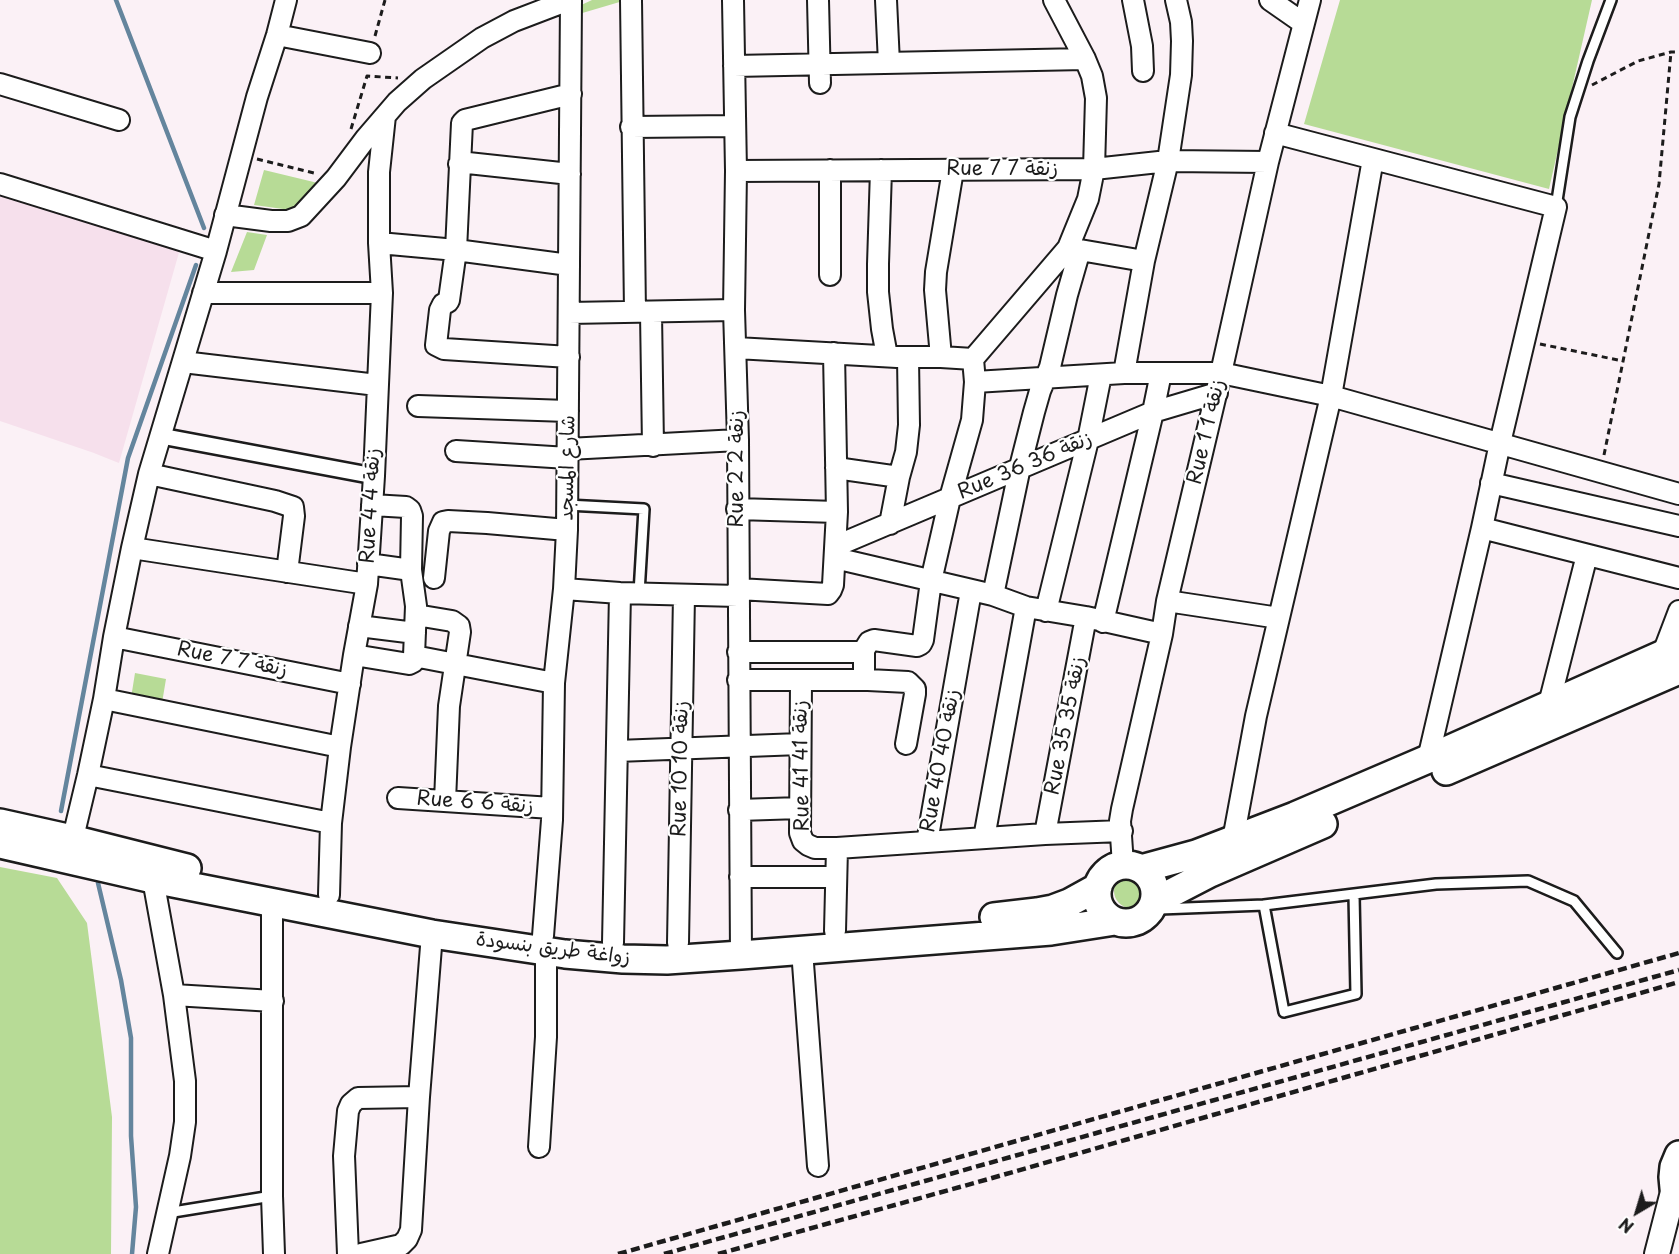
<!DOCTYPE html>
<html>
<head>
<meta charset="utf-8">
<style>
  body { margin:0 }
  #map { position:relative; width:1679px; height:1254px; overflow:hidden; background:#fbf1f6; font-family:"Playpen Sans",sans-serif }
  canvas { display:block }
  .north { position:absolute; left:1607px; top:1182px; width:60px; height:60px; -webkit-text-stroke:4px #fff; paint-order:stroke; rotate:218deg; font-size:16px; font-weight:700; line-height:24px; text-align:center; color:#1c1c1c }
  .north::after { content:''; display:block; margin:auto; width:21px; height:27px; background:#1c1c1c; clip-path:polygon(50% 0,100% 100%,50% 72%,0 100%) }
</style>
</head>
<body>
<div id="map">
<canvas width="1679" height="1254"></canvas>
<div class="north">N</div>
</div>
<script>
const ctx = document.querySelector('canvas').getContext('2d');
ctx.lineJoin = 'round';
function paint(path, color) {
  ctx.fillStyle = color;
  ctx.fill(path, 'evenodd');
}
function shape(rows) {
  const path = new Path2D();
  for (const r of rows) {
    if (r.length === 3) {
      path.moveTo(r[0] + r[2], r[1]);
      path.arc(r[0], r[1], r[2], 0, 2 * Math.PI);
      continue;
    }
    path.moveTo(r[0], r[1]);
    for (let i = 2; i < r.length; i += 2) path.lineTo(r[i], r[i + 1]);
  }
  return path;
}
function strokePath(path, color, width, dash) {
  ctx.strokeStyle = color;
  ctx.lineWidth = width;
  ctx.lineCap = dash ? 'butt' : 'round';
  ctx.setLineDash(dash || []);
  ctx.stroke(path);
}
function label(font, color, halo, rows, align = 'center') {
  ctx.font = font + ' "Playpen Sans","Playpen Sans Arabic",sans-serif';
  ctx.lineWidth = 4.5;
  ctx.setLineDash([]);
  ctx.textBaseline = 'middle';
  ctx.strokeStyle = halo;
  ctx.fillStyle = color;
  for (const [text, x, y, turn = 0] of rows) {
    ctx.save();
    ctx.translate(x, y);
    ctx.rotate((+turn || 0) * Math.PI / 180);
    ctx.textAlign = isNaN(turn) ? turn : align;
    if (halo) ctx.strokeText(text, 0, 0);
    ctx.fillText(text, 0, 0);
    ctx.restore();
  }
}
paint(shape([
  [0,192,180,249,119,463,94,453,0,421]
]), '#f6e0ec');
paint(shape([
  [592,0,624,0,623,1,579,14,577,7],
  [1340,0,1592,0,1549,189,1304,124],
  [264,170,322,184,298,211,254,205],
  [247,232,267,235,254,270,231,272],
  [135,673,166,679,162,703,131,698],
  [0,867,57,878,87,923,112,1117,111,1254,0,1254],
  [1131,891,17]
]), '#b7db96');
strokePath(shape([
  [116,0,204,228],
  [61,811,128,458,196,265],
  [98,883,121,980,131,1038,131,1136,136,1207,132,1254]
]), '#64859d', 4.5);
const service = shape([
  [1556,207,1570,117,1588,61,1611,0],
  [567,505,644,509,639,593],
  [1264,905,1284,1012,1356,994,1354,895],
  [1160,909,1264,905,1436,884,1528,881,1574,901,1617,953],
  [167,1213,272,1196]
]);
const pedestrian = shape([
  [161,436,374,476]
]);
const minor = shape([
  [631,0,635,312],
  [733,0,736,171,734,310,738,440,741,955],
  [818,0,820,83],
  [886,0,889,63],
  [1133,0,1142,46,1143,71],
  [1270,0,1303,23],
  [277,35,370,53],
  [734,66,1085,59],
  [0,84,119,120],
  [631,127,734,126],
  [1275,133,1556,207,1500,443,1482,528,1428,759],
  [459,164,468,163,570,174],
  [881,170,878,264,878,292,882,329,887,356],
  [736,171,1094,169,1168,161,1268,162],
  [0,184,216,251],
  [225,215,271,221,288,221,301,216,336,178,366,138,397,102,423,79,482,38,514,21,569,0],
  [379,243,456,250,569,265],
  [1080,250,1144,261],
  [830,275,830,170],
  [203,293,382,293],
  [569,313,734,310],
  [651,313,653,446],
  [736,348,897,357,941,357,973,359],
  [834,353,837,512],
  [569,357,444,349,436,345,440,310,443,304,448,302,449,300,456,250,462,123,465,120,571,94],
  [941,357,935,290,936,272,953,170],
  [183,362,377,385],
  [1124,373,1144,261,1168,161,1181,75,1182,41,1181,22,1176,0],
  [975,382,1124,373,1221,373,1331,396,1679,494],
  [418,406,568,411],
  [568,449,738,440],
  [456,451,568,458],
  [836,468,899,477],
  [149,474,275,501,293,507,294,516,287,572],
  [1491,483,1679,526],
  [372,505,406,507,410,510,412,516,411,570,416,606,414,656],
  [737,509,837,512,833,585,831,590,828,594,738,589],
  [890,524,899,477,906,452,909,425,908,358],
  [1482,528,1679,578],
  [836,546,1153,412,1217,393],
  [132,548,367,584],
  [835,558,993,595,1026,607,1086,617,1162,634],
  [368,564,411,570],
  [434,578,439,531,443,522,448,521,487,523,567,530],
  [564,589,620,593,738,596],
  [993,595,1020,467,1034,412,1040,391,1050,367,1067,295,1080,250,1068,248,1088,199,1094,169,1096,98,1092,76,1085,59,1054,0],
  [1167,601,1279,618],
  [1046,611,1088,440,1101,375],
  [416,615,452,621,459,626,460,632,449,706,445,801],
  [1103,622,1153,412,1161,373],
  [359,626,415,633],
  [114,637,350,684],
  [738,652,864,652],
  [1663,653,1679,611],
  [354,655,409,664,413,662,414,656,554,683],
  [738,680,868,680,908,682,915,689,915,694,906,744],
  [864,680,864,650,869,642,874,640,917,646,921,644,923,640,931,581,950,498,972,420,975,382,973,359,1068,248],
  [801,681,800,833,803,841,808,845,815,848,837,848,1045,834,1122,831],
  [104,699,340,747],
  [1549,704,1587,555],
  [617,751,800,744],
  [88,775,331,823],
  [398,798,552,808],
  [739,810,800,808],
  [1045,834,1086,617],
  [984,838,1026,607],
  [1233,840,1256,716,1331,396,1373,159],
  [927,842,971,591],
  [70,850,88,775,104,699,114,637,132,548,149,474,216,251,257,97,277,35,286,0],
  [1123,865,1120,821,1122,809,1162,634,1167,601,1221,373,1268,162,1310,0],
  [740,877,836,877],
  [153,879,174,995,185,1081,185,1122,180,1156,158,1254],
  [329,895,331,823,340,747,354,655,367,584,374,476,382,293,379,243,379,172,385,116],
  [272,903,272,1196,274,1254],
  [835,931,837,848],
  [543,936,552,820,554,683,564,589,567,530,571,0],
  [613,943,620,593],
  [678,943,684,595],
  [802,950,818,1166],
  [174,995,273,1001],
  [539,1147,546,1037,546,951],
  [348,1254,344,1156,348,1111,351,1104,358,1098,419,1097],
  [361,1254,401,1245,407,1239,411,1230,419,1097,432,934]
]);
const tertiary = shape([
  [1657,1254,1674,1188]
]);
const secondary = shape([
  [1446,771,1679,670],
  [0,823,72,839,187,868],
  [0,844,153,879,432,934,565,954,623,959,667,960,741,955,1051,931,1115,921],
  [1126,894,29],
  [1141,869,1196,854,1295,816,1428,759,1679,647],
  [1154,902,1210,873,1323,824],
  [994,917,1037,912,1053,909,1069,903,1098,887],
  [1679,1155,1674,1167,1673,1177,1674,1188,1679,1202]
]);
strokePath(service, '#1c1c1c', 14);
strokePath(pedestrian, '#1c1c1c', 20);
strokePath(minor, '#1c1c1c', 24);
strokePath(tertiary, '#1c1c1c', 28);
strokePath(secondary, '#1c1c1c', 32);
strokePath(shape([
  [375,36,385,0],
  [1592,85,1638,61,1671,52,1679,52],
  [351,129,367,76,398,78],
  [257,159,318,174],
  [1540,344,1623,361],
  [1604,455,1659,184,1671,52]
]), '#1c1c1c', 3, [6, 4.5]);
strokePath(service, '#fff', 9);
strokePath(pedestrian, '#fff', 15);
strokePath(minor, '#fff', 20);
strokePath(tertiary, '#fff', 24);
strokePath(secondary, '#fff', 27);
strokePath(shape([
  [618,1254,1679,953],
  [664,1254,1679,970],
  [718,1254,978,1182,1679,982]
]), '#1c1c1c', 4.5, [9, 4.5]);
label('20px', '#1c1c1c', '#fff', [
  ["Rue 7 زنقة 7",1002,169],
  ["Rue 1 زنقة 1",1207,432,-77],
  ["Rue 36 زنقة 36",1025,466,-23],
  ["شارع المسجد",568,468,-89],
  ["Rue 2 زنقة 2",737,469,-90],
  ["Rue 4 زنقة 4",371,506,-87],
  ["Rue 7 زنقة 7",232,660,11],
  ["Rue 35 زنقة 35",1066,726,-79],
  ["Rue 40 زنقة 40",941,761,-80],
  ["Rue 41 زنقة 41",802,766,-91],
  ["Rue 10 زنقة 10",681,769,-89],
  ["Rue 6 زنقة 6",475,803,4],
  ["زواغة طريق بنسودة",553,949,7]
]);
</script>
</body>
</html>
